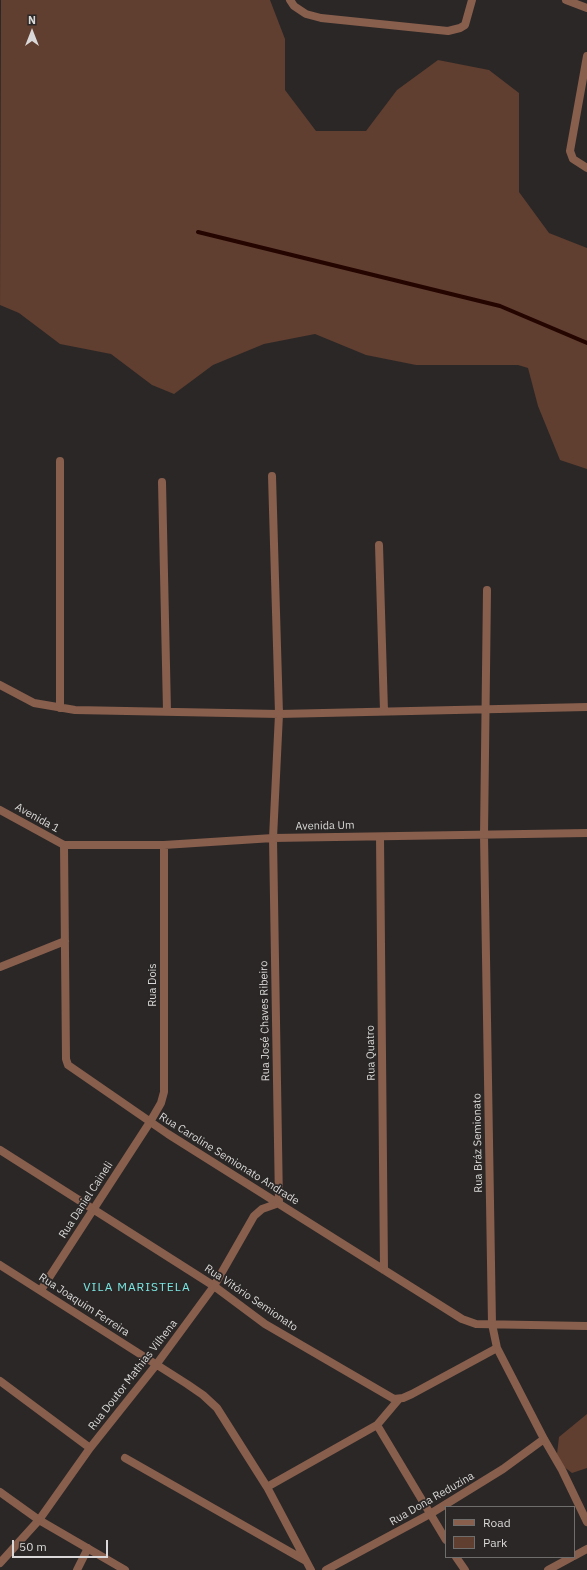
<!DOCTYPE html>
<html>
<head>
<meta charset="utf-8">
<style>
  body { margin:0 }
  #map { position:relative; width:587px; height:1570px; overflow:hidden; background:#2a2726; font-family:"IBM Plex Sans",sans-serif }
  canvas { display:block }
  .legend { position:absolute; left:445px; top:1506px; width:130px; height:52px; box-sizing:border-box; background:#2a2726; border:1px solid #706e6d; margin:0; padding:5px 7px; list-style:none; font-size:12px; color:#dad8d8 }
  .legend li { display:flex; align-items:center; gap:8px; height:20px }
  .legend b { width:20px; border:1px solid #706e6d }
  .north { position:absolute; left:12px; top:12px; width:40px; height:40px; -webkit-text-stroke:3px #2a2726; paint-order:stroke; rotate:0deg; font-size:11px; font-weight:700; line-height:16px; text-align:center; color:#dad8d8 }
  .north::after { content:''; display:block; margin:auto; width:14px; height:18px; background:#dad8d8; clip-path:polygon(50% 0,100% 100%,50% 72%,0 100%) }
  .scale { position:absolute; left:12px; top:1540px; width:96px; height:18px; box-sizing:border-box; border:2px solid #dad8d8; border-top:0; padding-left:5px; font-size:12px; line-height:14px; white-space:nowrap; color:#dad8d8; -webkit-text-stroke:3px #2a2726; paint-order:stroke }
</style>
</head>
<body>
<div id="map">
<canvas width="587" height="1570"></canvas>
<ul class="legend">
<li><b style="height:5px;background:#885e4d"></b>Road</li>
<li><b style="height:11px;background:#603e30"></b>Park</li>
</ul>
<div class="north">N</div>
<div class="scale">50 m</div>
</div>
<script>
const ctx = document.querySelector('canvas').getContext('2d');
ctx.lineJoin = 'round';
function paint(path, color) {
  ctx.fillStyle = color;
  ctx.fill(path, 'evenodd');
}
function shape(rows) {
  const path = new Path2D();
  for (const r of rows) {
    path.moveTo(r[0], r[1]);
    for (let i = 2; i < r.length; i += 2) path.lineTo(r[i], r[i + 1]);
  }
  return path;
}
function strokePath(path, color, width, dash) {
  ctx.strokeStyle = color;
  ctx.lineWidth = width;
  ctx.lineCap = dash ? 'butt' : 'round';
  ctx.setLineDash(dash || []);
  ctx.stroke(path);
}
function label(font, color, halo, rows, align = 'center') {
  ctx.font = font + ' "IBM Plex Sans",sans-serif';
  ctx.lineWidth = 3.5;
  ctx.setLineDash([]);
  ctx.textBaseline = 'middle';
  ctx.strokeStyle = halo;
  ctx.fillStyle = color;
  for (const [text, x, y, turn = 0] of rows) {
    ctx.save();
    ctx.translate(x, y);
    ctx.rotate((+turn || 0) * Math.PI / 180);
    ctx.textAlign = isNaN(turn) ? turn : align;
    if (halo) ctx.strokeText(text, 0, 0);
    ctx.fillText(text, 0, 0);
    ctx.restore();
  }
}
paint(shape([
  [1,0,270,0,285,39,285,90,316,131,366,131,397,90,438,60,489,70,519,93,519,192,549,233,587,248,587,469,560,460,538,406,528,368,518,365,416,365,366,355,315,334,264,344,213,365,174,394,152,385,111,354,60,344,19,313,0,305],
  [587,1414,587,1468,572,1473,563,1466,557,1454,559,1437]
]), '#603e30');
strokePath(shape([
  [198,232,500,306,587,343]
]), '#250500', 4);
strokePath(shape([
  [290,0,294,6,306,14,321,18,448,31,460,28,465,25,472,0],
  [566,0,587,8],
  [587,56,570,151,573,159,587,168],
  [162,482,167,711],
  [379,545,384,711],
  [487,590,484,835,492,1324,497,1348,544,1439,562,1470,587,1522],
  [0,685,34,703,75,710,279,714,587,707],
  [60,708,60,461],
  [0,810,64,845,164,845,273,838,587,833],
  [380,837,384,1270],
  [64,845,66,1059,68,1065,168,1134,462,1319,476,1324,587,1326],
  [0,967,65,941],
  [0,1150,214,1286,265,1324,394,1399,403,1398,412,1394,497,1348],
  [0,1265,187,1384,203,1395,217,1408,267,1487,311,1570],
  [41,1290,150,1122,161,1103,164,1092,164,845],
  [0,1381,90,1448],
  [377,1425,446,1540],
  [125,1458,306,1561],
  [267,1487,377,1425,399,1399],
  [0,1492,39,1520,125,1570],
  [574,1556,587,1549],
  [456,1557,465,1570],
  [0,1563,39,1520,90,1448,156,1365,214,1286,254,1216,262,1209,279,1203,273,838,279,714,272,476],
  [77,1570,88,1548],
  [326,1570,430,1514,503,1469,544,1439],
  [548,1570,572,1557]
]), '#885e4d', 8);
label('11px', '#dad8d8', '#2a2726', [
  ["Avenida 1",37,818,29],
  ["Avenida Um",325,826,-1],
  ["Rua Dois",153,985,-90],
  ["Rua José Chaves Ribeiro",265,1021,-91],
  ["Rua Quatro",371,1053,-91],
  ["Rua Bráz Semionato",478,1143,-91],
  ["Rua Caroline Semionato Andrade",229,1159,32],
  ["Rua Daniel Caineli",86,1200,-57],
  ["Rua Vitório Semionato",251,1298,34],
  ["Rua Joaquim Ferreira",84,1305,33],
  ["Rua Doutor Mathias Vilhena",133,1375,-52],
  ["Rua Dona Reduzina",432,1499,-30]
]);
ctx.letterSpacing = '1px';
label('12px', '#7ae6e2', '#2a2726', [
  ["VILA MARISTELA",137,1288]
]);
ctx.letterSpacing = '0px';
</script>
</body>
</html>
